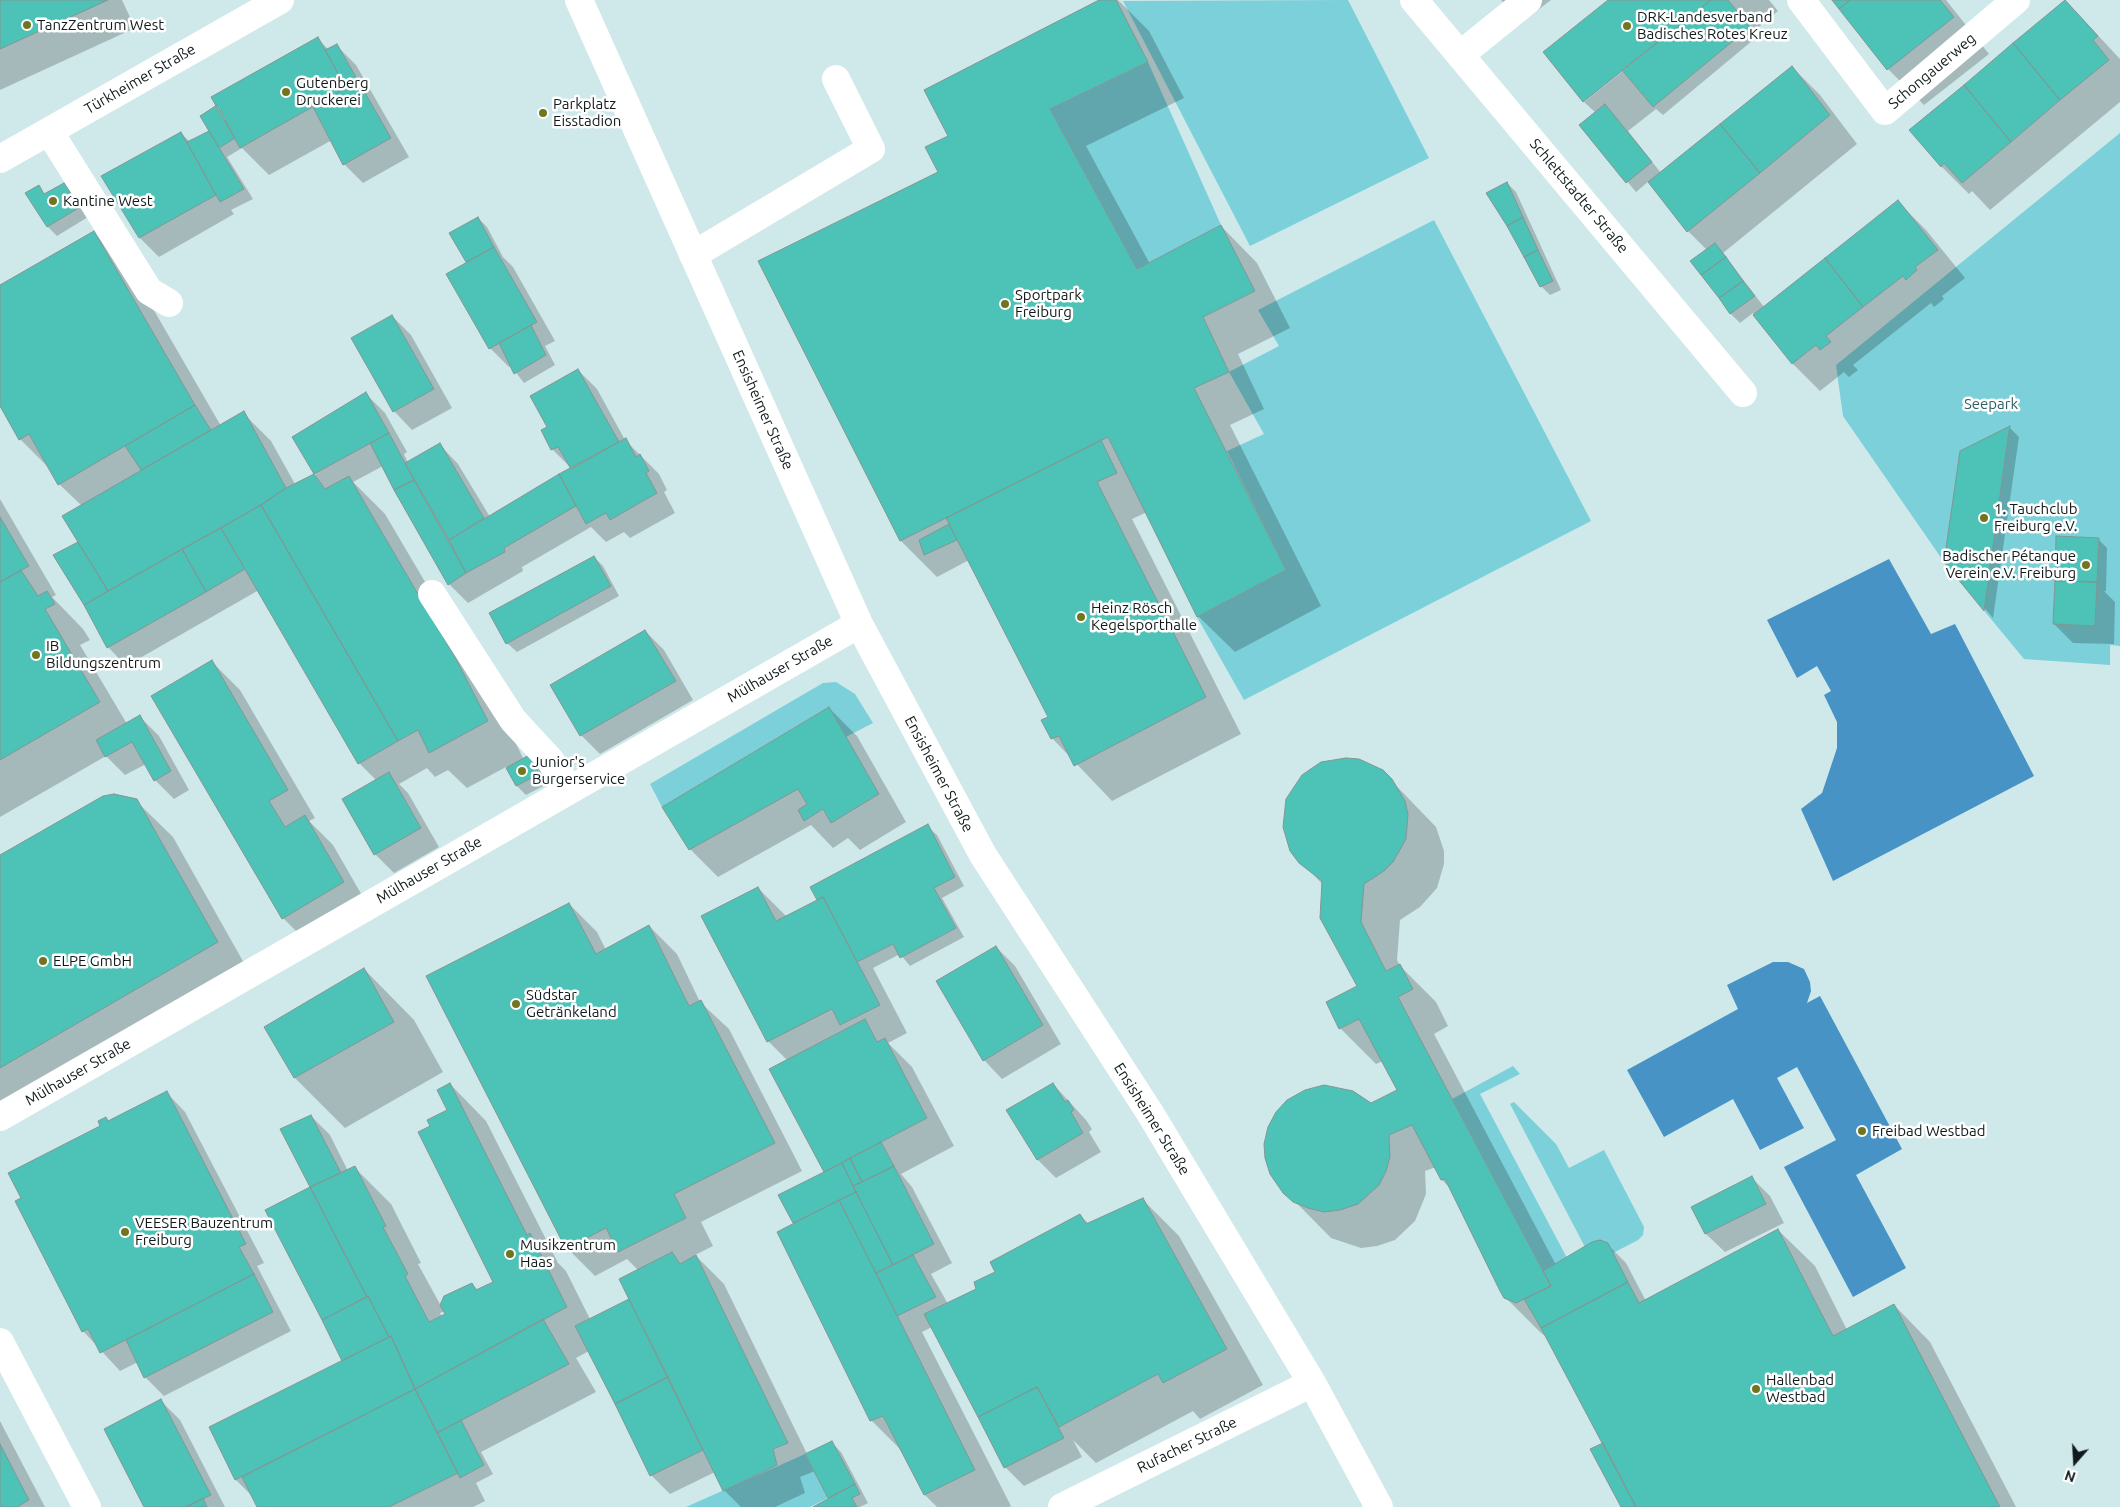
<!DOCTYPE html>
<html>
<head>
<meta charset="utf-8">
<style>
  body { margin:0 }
  #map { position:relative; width:2120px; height:1507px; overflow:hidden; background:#cfe8ea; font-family:Ubuntu,sans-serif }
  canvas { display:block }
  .north { position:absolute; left:2050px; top:1437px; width:50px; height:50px; -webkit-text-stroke:4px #fff; paint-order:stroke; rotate:199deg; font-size:14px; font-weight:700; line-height:20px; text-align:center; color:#121b1c }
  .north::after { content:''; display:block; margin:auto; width:18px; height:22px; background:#121b1c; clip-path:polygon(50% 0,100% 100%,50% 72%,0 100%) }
</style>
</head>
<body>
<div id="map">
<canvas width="2120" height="1507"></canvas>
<div class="north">N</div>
</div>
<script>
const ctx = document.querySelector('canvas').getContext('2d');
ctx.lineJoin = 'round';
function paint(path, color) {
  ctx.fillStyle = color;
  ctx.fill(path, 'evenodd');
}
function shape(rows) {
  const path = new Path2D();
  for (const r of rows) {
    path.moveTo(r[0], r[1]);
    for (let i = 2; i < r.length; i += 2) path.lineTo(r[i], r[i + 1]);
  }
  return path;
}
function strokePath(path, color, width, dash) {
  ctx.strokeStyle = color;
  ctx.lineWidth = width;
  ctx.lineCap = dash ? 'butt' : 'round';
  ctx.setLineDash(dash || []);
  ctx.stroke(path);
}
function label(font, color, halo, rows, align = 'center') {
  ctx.font = font + ' Ubuntu,sans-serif';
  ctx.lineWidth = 5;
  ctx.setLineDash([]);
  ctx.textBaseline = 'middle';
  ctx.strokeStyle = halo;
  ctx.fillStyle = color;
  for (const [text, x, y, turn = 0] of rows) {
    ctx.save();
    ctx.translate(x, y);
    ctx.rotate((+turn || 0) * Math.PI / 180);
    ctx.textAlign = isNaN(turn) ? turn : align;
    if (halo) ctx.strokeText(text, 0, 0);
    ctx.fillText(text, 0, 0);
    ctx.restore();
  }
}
paint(shape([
  [1348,0,1429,158,1250,246,1123,1],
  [1148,62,1221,225,1137,269,1050,109],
  [2120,133,2120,646,2110,645,2110,665,2024,659,1944,562,1843,416,1836,365],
  [1434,220,1591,521,1244,700,1197,617,1286,570,1227,451,1264,434,1229,372,1279,346,1258,310],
  [836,682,855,694,873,723,846,737,829,707,662,807,650,784,823,683],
  [1513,1066,1520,1074,1480,1094,1567,1258,1543,1271,1452,1099],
  [1514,1102,1556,1144,1569,1168,1604,1150,1644,1227,1643,1235,1638,1240,1613,1253,1585,1247,1510,1104],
  [805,1454,828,1498,810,1507,686,1507]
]), '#7bd0d9');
paint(shape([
  [1889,559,1931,634,1955,624,2034,776,1833,881,1801,809,1822,793,1837,748,1837,722,1824,695,1831,691,1817,666,1797,678,1767,620],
  [1773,962,1788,962,1804,969,1810,982,1811,991,1807,1003,1820,996,1902,1149,1856,1175,1906,1268,1853,1297,1784,1167,1836,1140,1797,1067,1777,1078,1804,1128,1760,1150,1733,1099,1664,1137,1627,1070,1738,1009,1727,985]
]), '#4893c5');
paint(shape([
  [0,0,122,0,135,28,0,90],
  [1102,0,1118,0,1149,31,1184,98,1086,146,1150,264,1221,226,1257,263,1290,328,1238,354,1264,409,1230,425,1321,606,1235,652,1198,616,1147,512,1132,519,1241,734,1112,801,1052,738,1050,717,969,560,937,577,901,541,939,172,950,136],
  [1501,0,1551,0,1522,22],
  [1610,0,1769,0,1778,11,1754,31,1758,36,1663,115,1656,109,1628,131,1661,173,1792,67,1820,95,1857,144,1723,253,1764,307,1898,202,1926,230,1965,278,1942,296,1944,299,1934,307,1931,303,1853,365,1858,370,1849,377,1844,372,1820,391,1792,363,1753,313,1740,323,1731,314,1692,261,1707,250,1688,231,1649,181,1636,192,1580,125,1596,113,1584,102,1651,49],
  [1833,0,1946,0,1989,54,1924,105,1888,69],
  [2066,1,2120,59,2120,102,1990,210,1972,191,1969,194,1942,167,1911,130],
  [317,38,329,50,337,46,356,65,409,157,363,183,344,164,332,140,269,175,242,148,227,157,253,199,231,210,234,214,159,257,140,238,103,176,181,133,190,142,211,132],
  [1507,183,1516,192,1561,290,1550,295,1541,286,1488,193],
  [64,184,73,193,88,217,57,236,48,227,38,187,46,195],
  [478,218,487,227,503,257,513,267,555,341,545,346,555,365,524,383,511,366,509,367,490,348,468,263,451,234],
  [93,232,130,269,221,426,243,413,271,441,295,484,316,475,294,437,366,394,385,413,407,452,404,454,408,463,440,445,458,464,490,517,572,469,552,449,542,431,549,428,578,370,597,389,625,440,659,474,667,490,664,492,675,513,630,538,624,532,606,542,591,527,522,567,523,571,468,603,449,584,383,466,353,482,385,514,493,697,524,760,529,757,538,766,547,784,526,795,517,786,506,767,467,788,448,770,435,777,427,768,399,784,408,793,439,847,394,873,375,854,377,781,359,763,259,590,126,666,108,647,85,604,82,506,59,484,51,470,20,439,0,404,0,286],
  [392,316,411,335,452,408,412,430,394,411],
  [2010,428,2019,437,1993,618,1945,561,1961,451],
  [0,499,56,595,52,597,83,629,90,640,80,645,127,724,140,717,159,736,189,790,174,799,155,780,146,764,125,775,106,756,0,817],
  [2098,539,2107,548,2106,591,2104,591,2115,602,2114,644,2073,643,2054,624],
  [594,557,603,566,619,596,517,652,507,643],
  [645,631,664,650,693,700,600,754,581,735,552,685],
  [212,662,240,690,315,818,309,821,333,845,371,911,311,946,283,918],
  [829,708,857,736,906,822,860,850,848,838,833,848,811,825,718,877,690,849,664,807],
  [1312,769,1382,771,1436,827,1444,851,1444,864,1437,888,1420,907,1400,920,1397,960,1400,966,1436,1002,1448,1026,1434,1034,1556,1265,1607,1244,1626,1263,1646,1301,1778,1230,1815,1266,1847,1330,1894,1305,1930,1342,2016,1507,1623,1507,1603,1444,1546,1336,1542,1334,1505,1297,1450,1188,1442,1180,1436,1167,1425,1171,1426,1194,1415,1221,1395,1240,1377,1246,1361,1248,1331,1238,1274,1180,1266,1158,1398,1091,1383,1061,1376,1064,1340,1028,1359,987,1323,885,1291,850,1288,799,1294,787],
  [136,801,173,837,253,979,0,1125,0,857],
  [927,826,937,835,964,886,942,898,964,937,910,966,900,954,873,968,907,1033,888,1043,912,1067,954,1146,901,1174,912,1187,952,1263,931,1274,948,1304,978,1290,997,1273,1080,1215,1089,1224,1142,1199,1179,1236,1263,1385,1200,1419,1193,1411,1096,1463,1073,1440,1082,1457,1024,1486,1005,1467,932,1327,922,1332,1011,1506,1009,1507,937,1507,925,1495,904,1453,871,1420,795,1224,780,1195,825,1173,771,1070,788,1061,768,1041,758,888,787,917,819,901],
  [569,904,597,932,606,950,649,926,677,954,700,1002,729,1029,802,1171,701,1222,713,1246,695,1255,724,1284,807,1454,832,1443,841,1452,868,1503,860,1507,813,1507,830,1499,815,1471,800,1477,805,1493,775,1507,741,1507,724,1490,715,1472,670,1494,651,1475,589,1351,576,1358,596,1392,481,1452,493,1474,476,1483,485,1501,473,1507,258,1507,254,1498,236,1480,344,1361,311,1188,311,1116,330,1135,348,1171,355,1168,391,1204,421,1263,418,1264,441,1306,472,1284,478,1290,494,1282,431,1126,449,1110,450,1084,486,1121,558,1263,566,1271,590,1319,630,1299,639,1271,627,1259,595,1276,567,1248],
  [445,1311,446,1315,442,1317,440,1313],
  [996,947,1015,966,1061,1044,1002,1079,984,1060],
  [364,969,414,1020,443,1072,345,1128,295,1078,266,1028],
  [1053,1084,1086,1120,1092,1129,1089,1132,1101,1152,1056,1178,1038,1160],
  [167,1093,185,1112,264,1263,257,1266,291,1331,164,1396,145,1377,138,1362,120,1371,83,1331,23,1199,102,1127,106,1119,109,1122],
  [1751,1177,1770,1196,1784,1223,1725,1252,1706,1234,1693,1207],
  [161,1401,180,1420,225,1507,146,1507],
  [0,1421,45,1507,0,1507]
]), '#0003');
const building = shape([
  [0,0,108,0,0,49,0,0],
  [1099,0,1116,0,1148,62,1050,109,1137,269,1221,225,1255,291,1203,317,1229,372,1194,388,1286,570,1197,617,1108,437,900,541,758,261,938,172,925,147,948,136,924,90,1099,0],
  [1608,0,1711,0,1583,102,1543,52,1608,0],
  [1711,0,1728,0,1750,27,1653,107,1622,70,1711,0],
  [1832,0,1850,0,1839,9,1832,0],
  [1850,0,1940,0,1954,17,1887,70,1839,9,1850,0],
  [2065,0,2098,36,2093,40,2109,60,2060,100,2013,43,2065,0],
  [318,37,346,88,240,148,211,97,318,37],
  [2013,43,2060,100,2011,142,1964,85,2013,43],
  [337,44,391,138,343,165,313,107,346,88,325,50,337,44],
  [1792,66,1830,115,1760,173,1720,124,1792,66],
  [1964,85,2011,142,1962,183,1944,163,1941,167,1909,130,1964,85],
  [1605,104,1652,162,1626,183,1579,125,1605,104],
  [217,105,235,138,219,148,200,116,217,105],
  [1720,124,1760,173,1687,232,1648,182,1720,124],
  [209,131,244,189,220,202,187,142,209,131],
  [181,132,216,195,139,238,101,176,181,132],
  [1507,182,1523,217,1507,226,1486,193,1507,182],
  [64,183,80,207,47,227,25,193,39,185,44,194,64,183],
  [1898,200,1938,250,1915,267,1917,270,1906,280,1903,276,1863,307,1825,258,1898,200],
  [478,217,494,247,466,262,449,233,478,217],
  [1523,217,1538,250,1524,257,1507,226,1523,217],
  [94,231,195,405,58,485,29,434,19,440,0,406,0,285,94,231],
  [1715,243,1726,257,1701,275,1690,261,1715,243],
  [494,247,537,322,489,349,446,274,494,247],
  [1538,250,1553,281,1540,287,1524,257,1538,250],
  [1726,257,1743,281,1719,298,1701,275,1726,257],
  [1825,258,1863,307,1826,336,1831,342,1820,350,1816,345,1792,364,1753,315,1825,258],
  [1743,281,1755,296,1730,314,1719,298,1743,281],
  [392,315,434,389,393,412,351,338,392,315],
  [531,325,546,355,514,374,499,343,531,325],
  [578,369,619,442,571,469,558,447,551,450,541,430,547,427,530,396,578,369],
  [366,392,389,433,314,474,292,437,366,392],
  [195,405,211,430,141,470,125,446,195,405],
  [244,411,286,488,261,505,108,591,62,516,244,411],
  [2010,426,2008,438,1984,611,1944,562,1960,451,2010,426],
  [389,433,414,480,394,490,370,443,389,433],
  [626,438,636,457,640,454,649,471,646,473,657,493,610,520,606,513,586,524,559,474,626,438],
  [1101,440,1117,473,1097,482,1206,697,1074,766,1059,736,1051,739,1041,720,1048,717,946,518,1101,440],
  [440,443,484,518,449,540,405,463,440,443],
  [314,474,325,489,349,476,456,659,488,721,429,753,418,730,398,741,261,505,286,488,314,474],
  [559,474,576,506,504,548,505,552,466,573,449,540,559,474],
  [414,480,466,573,448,585,394,490,414,480],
  [261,505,398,741,358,764,221,528,261,505],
  [0,517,29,566,0,582,0,517],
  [949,524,957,540,924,555,919,540,949,524],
  [221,528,245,569,206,592,182,549,221,528],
  [2056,536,2099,538,2097,582,2055,581,2056,536],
  [78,542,108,591,84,605,53,555,78,542],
  [182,549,206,592,107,648,84,605,182,549],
  [594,556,611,586,506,644,489,613,594,556],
  [21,570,38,596,47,591,55,604,45,609,100,702,0,760,0,582,21,570],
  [2055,581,2097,582,2095,626,2053,624,2055,581],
  [645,630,676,681,580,736,550,685,645,630],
  [212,660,288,790,269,801,285,827,305,815,344,882,282,919,151,696,212,660],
  [829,707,879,794,831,823,823,809,804,821,798,810,807,804,798,789,689,850,662,807,829,707],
  [140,715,171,771,154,781,132,742,105,757,96,740,140,715],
  [529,755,539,774,516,786,506,768,529,755],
  [1346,758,1359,759,1383,770,1392,779,1405,801,1408,814,1406,839,1393,862,1384,871,1364,884,1361,922,1386,971,1400,964,1413,989,1398,997,1551,1286,1516,1303,1504,1298,1500,1291,1445,1179,1441,1180,1412,1125,1389,1135,1390,1157,1386,1171,1379,1185,1358,1204,1340,1210,1324,1212,1308,1208,1293,1202,1283,1193,1270,1174,1265,1158,1264,1144,1268,1127,1276,1112,1287,1100,1305,1090,1324,1085,1353,1091,1371,1103,1397,1090,1359,1019,1339,1029,1326,1002,1357,986,1320,918,1322,881,1299,863,1290,851,1283,827,1286,799,1302,775,1321,762,1346,758],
  [389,772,421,828,374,855,342,799,389,772],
  [114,794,137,799,218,942,0,1068,0,855,103,796,114,794],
  [928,824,955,877,934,888,956,928,900,958,893,944,857,962,823,897,817,900,810,887,928,824],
  [758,887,776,921,823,897,880,1005,840,1025,832,1009,767,1042,701,916,758,887],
  [569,903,596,954,649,925,689,1006,701,1000,775,1143,674,1194,686,1218,618,1252,606,1228,566,1249,426,976,569,903],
  [996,946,1043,1025,983,1061,936,981,996,946],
  [364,968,394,1022,294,1078,264,1027,364,968],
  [865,1019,877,1042,885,1038,927,1118,824,1172,769,1069,865,1019],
  [450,1083,527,1235,530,1233,567,1307,415,1389,391,1336,389,1337,368,1296,367,1297,310,1187,355,1166,386,1226,383,1227,408,1274,405,1276,429,1322,445,1314,440,1305,444,1296,472,1283,476,1290,493,1282,418,1132,430,1126,427,1120,447,1110,437,1090,450,1083],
  [1053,1083,1065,1102,1068,1100,1074,1110,1071,1112,1083,1133,1037,1160,1006,1110,1053,1083],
  [167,1091,246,1244,239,1247,254,1274,100,1353,88,1329,82,1332,15,1201,21,1198,8,1173,100,1126,98,1121,106,1117,108,1121,167,1091],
  [311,1115,341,1173,310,1187,280,1129,311,1115],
  [881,1142,894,1166,862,1182,850,1158,881,1142],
  [850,1158,862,1182,853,1186,842,1163,850,1158],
  [842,1163,856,1192,793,1223,778,1195,842,1163],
  [894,1166,934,1244,893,1265,853,1186,894,1166],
  [1752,1176,1766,1204,1705,1234,1691,1207,1752,1176],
  [310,1187,367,1297,322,1320,265,1210,310,1187],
  [856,1192,893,1265,876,1273,839,1200,856,1192],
  [1143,1198,1227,1349,1163,1383,1158,1374,1059,1427,1037,1387,978,1417,924,1314,976,1289,974,1282,995,1272,990,1262,1080,1214,1086,1224,1143,1198],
  [839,1200,975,1470,924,1495,883,1416,870,1421,777,1232,839,1200],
  [1778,1229,1833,1336,1894,1304,2000,1507,1636,1507,1541,1328,1628,1282,1639,1303,1778,1229],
  [1600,1240,1608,1243,1628,1282,1541,1328,1524,1299,1551,1286,1543,1271,1592,1242,1600,1240],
  [672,1252,680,1264,696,1255,788,1443,773,1449,777,1465,723,1491,619,1279,672,1252],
  [913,1255,936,1297,897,1316,876,1273,913,1255],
  [254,1274,273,1312,144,1378,126,1340,254,1274],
  [368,1296,389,1337,342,1361,322,1320,368,1296],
  [629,1299,668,1377,615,1404,575,1326,629,1299],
  [543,1319,569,1364,437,1433,415,1389,543,1319],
  [391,1336,415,1389,235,1480,209,1427,391,1336],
  [668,1377,703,1450,650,1476,615,1404,668,1377],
  [1037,1387,1064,1438,1004,1468,978,1417,1037,1387],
  [415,1389,458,1473,389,1507,257,1507,242,1477,415,1389],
  [161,1399,211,1495,186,1507,144,1507,104,1429,161,1399],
  [461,1420,484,1465,460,1478,437,1433,461,1420],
  [832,1441,855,1484,828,1498,805,1454,832,1441],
  [1603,1443,1636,1507,1621,1507,1590,1449,1603,1443],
  [0,1444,29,1500,17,1507,0,1507,0,1444],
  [855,1484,860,1494,852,1498,857,1507,813,1507,855,1484],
  [203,1498,207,1507,186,1507,203,1498]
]);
paint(building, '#4dc2b6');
strokePath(building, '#809794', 1);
strokePath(shape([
  [579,0,859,624,983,855,1150,1113,1312,1383,1379,1507],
  [1414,0,1743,393],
  [1801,0,1885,111,2016,0],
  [1460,55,1528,0],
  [49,131,149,291,169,303],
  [0,159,280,0],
  [693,255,871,149,836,79],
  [432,594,513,720,550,760,570,790],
  [0,1117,859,624],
  [0,1342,87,1507],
  [1062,1507,1312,1383]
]), '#fff', 28);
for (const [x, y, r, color] of [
  [27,25,5,"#70761f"],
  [1627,26,5,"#70761f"],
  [286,92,5,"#70761f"],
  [543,113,5,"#70761f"],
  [53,201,5,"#70761f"],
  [1005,304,5,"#70761f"],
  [1984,518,5,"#70761f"],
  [2086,565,5,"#70761f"],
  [1081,617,5,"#70761f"],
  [36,655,5,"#70761f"],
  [522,771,5,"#70761f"],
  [43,961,5,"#70761f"],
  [516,1004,5,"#70761f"],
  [1862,1131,5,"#70761f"],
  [125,1232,5,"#70761f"],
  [510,1254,5,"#70761f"],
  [1756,1389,5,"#70761f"]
]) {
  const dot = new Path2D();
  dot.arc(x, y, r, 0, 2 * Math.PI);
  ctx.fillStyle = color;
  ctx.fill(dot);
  strokePath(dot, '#fff', 2);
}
label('15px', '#121b1c', '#fff', [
  ["DRK-Landesverband",1637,17],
  ["Badisches Rotes Kreuz",1637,34],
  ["TanzZentrum West",37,25],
  ["Gutenberg",296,83],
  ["Druckerei",296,100],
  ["Parkplatz",553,104],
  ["Eisstadion",553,121],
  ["Kantine West",63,201],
  ["Sportpark",1015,295],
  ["Freiburg",1015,312],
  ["1. Tauchclub",1994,509],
  ["Freiburg e.V.",1994,526],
  ["Badischer Pétanque",2076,556,"right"],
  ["Verein e.V. Freiburg",2076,573,"right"],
  ["Heinz Rösch",1091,608],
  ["Kegelsporthalle",1091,625],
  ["IB",46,646],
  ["Bildungszentrum",46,663],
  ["Junior's",532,762],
  ["Burgerservice",532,779],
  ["ELPE GmbH",53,961],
  ["Südstar",526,995],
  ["Getränkeland",526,1012],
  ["Freibad Westbad",1872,1131],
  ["VEESER Bauzentrum",135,1223],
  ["Freiburg",135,1240],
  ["Musikzentrum",520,1245],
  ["Haas",520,1262],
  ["Hallenbad",1766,1380],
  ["Westbad",1766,1397]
], 'left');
label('15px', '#121b1c', '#fff', [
  ["Schongauerweg",1932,71,-40],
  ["Türkheimer Straße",140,79,-30],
  ["Schlettstadter Straße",1579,196,50],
  ["Ensisheimer Straße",763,410,66],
  ["Mülhauser Straße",780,669,-30],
  ["Ensisheimer Straße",939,774,62],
  ["Mülhauser Straße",429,870,-30],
  ["Mülhauser Straße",78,1072,-30],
  ["Ensisheimer Straße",1152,1119,58],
  ["Rufacher Straße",1187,1445,-26]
]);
label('15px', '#2e6065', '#fff', [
  ["Seepark",1991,404]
]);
</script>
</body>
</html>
